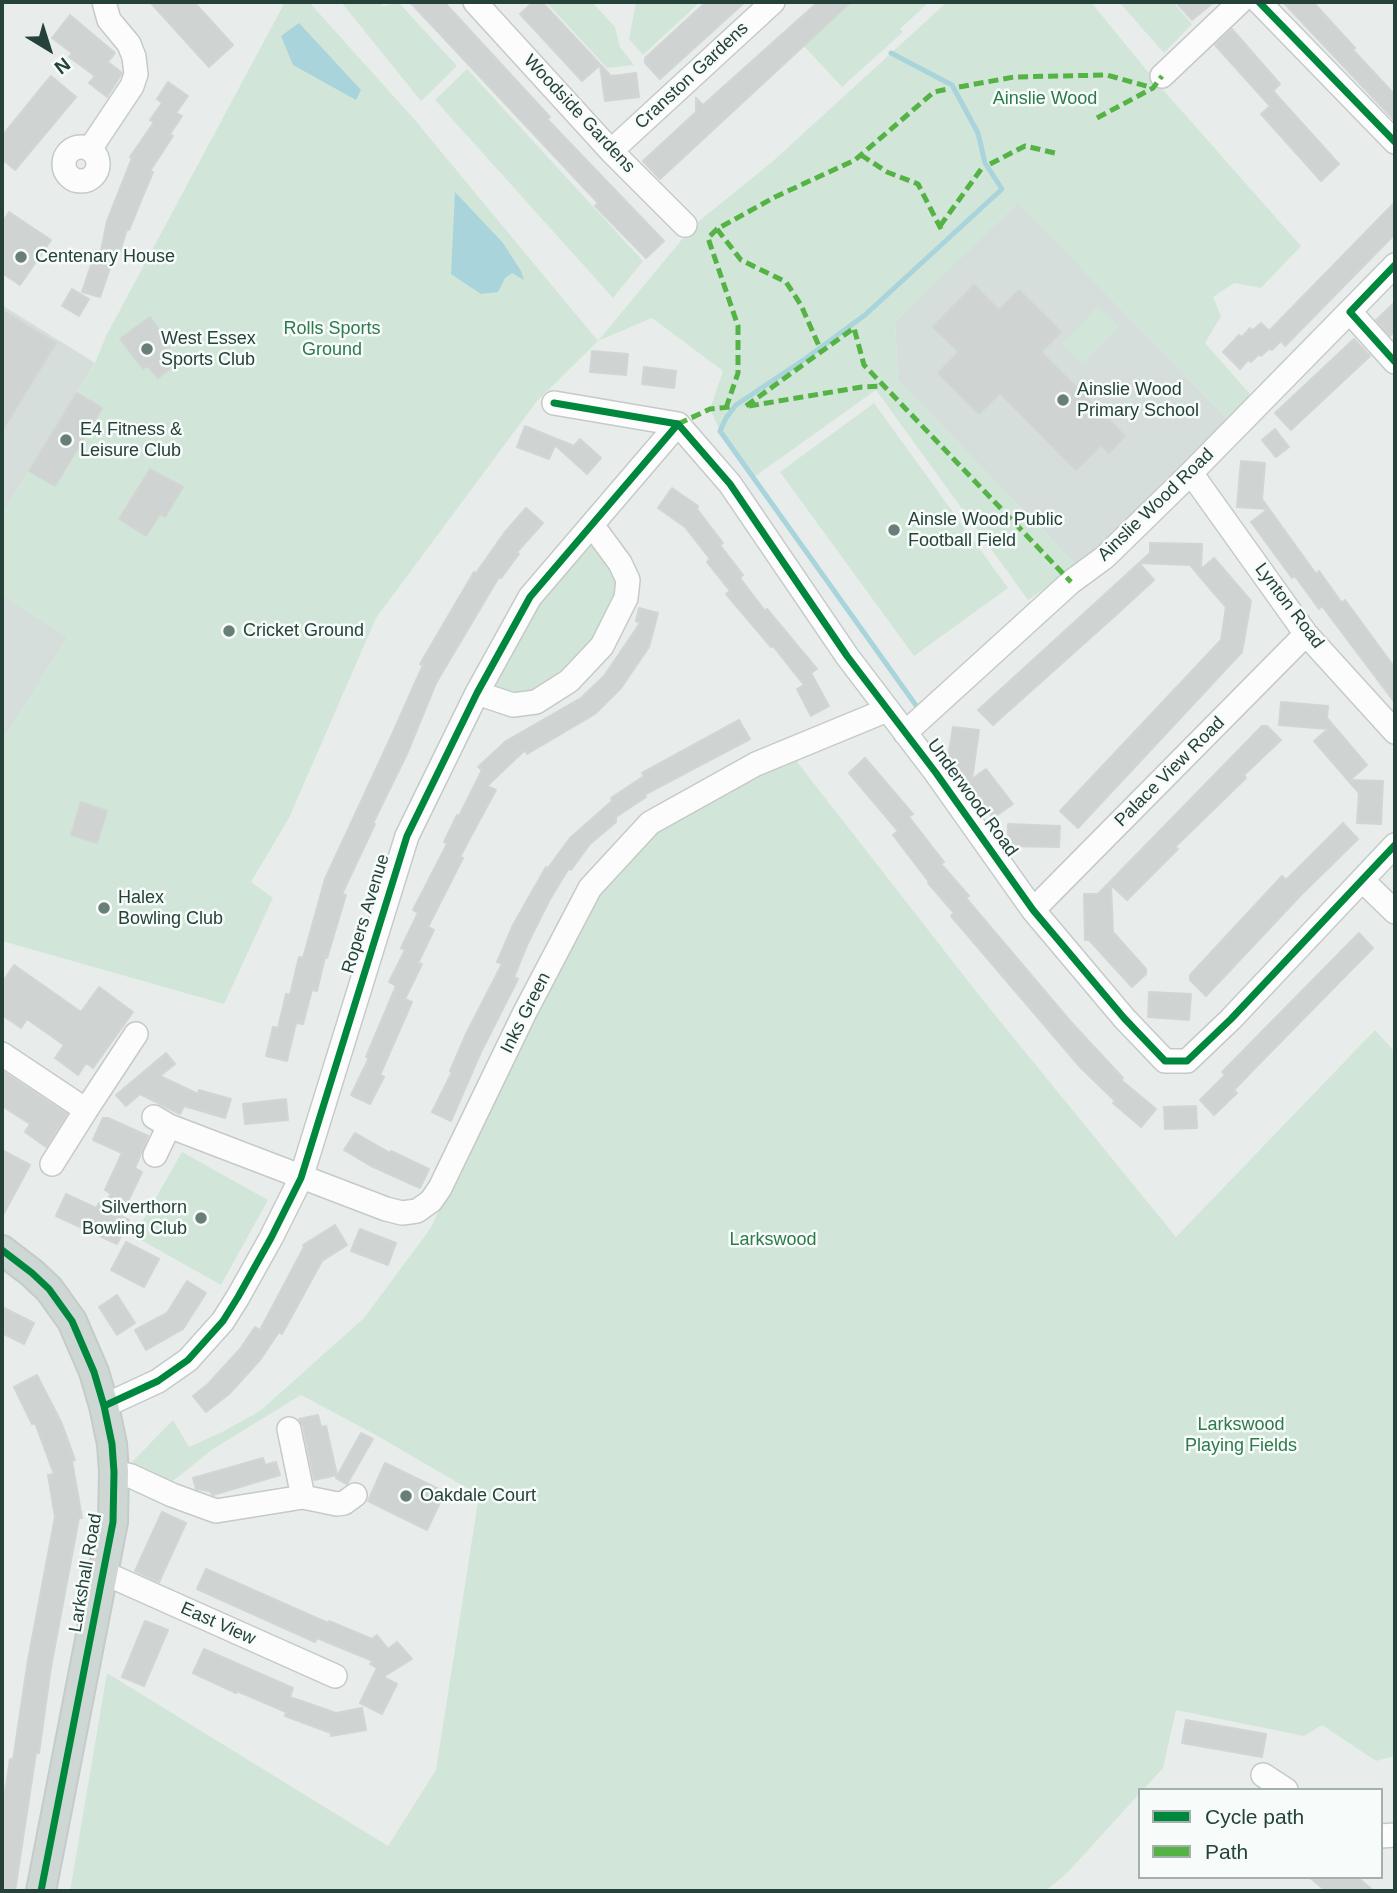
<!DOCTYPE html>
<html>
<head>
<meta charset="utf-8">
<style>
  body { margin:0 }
  #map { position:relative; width:1397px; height:1893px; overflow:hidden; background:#e8edeb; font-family:Helvetica,sans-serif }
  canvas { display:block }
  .frame { position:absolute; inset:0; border:4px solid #24423a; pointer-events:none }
  .legend { position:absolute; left:1138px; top:1788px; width:245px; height:91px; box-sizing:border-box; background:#f7fbf9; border:2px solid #a3b1ad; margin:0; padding:9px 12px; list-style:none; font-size:21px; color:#24423a }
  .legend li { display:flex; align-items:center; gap:14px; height:35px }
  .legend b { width:35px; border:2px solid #a3b1ad }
  .north { position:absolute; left:14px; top:14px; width:70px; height:70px; -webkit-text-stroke:5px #f7fbf9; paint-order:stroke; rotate:142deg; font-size:19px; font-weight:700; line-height:28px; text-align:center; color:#24423a }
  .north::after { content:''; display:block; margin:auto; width:24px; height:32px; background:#24423a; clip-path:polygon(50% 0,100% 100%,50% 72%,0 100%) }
</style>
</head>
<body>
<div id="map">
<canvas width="1397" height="1893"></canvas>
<div class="frame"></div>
<ul class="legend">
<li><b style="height:9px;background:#00873e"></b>Cycle path</li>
<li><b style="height:9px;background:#55b346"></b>Path</li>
</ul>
<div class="north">N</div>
</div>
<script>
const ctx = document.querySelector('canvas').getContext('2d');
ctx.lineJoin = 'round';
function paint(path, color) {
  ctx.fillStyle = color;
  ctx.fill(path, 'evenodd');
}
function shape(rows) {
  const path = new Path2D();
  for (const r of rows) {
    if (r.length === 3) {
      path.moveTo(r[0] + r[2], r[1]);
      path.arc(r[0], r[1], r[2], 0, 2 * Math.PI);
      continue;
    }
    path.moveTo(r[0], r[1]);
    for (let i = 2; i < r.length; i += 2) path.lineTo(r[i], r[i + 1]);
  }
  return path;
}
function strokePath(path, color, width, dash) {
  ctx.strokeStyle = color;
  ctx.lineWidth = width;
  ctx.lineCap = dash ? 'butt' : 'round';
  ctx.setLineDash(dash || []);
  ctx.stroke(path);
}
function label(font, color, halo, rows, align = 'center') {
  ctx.font = font + ' Helvetica,sans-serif';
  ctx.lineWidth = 5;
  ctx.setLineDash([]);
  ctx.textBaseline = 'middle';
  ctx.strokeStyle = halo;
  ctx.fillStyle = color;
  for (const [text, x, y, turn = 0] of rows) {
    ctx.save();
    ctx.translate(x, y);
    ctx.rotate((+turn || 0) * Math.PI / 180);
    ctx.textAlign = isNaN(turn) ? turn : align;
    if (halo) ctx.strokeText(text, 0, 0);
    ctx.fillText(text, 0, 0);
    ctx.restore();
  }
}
paint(shape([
  [1018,202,1228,420,1154,491,1098,550,1077,566,898,381,895,322],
  [2,305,95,363,3,513,6,515,2,521],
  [2,595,68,637,2,742]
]), '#d6dedb');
paint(shape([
  [285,2,309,2,414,119,598,341,693,226,772,162,947,2,1091,2,1157,83,1301,246,1261,288,1234,283,1213,297,1221,316,1205,343,1250,394,1243,411,1228,420,1018,203,895,322,898,381,1077,566,1028,600,876,390,754,477,720,431,710,409,723,371,652,318,598,341,537,401,376,618,289,818,251,882,273,898,224,1004,2,941,2,742,68,637,2,595,2,521,5,515,3,513,95,363,106,336],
  [341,2,381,2,383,6,399,3,457,66,421,101],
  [546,2,592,2,615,27,620,47,634,65,607,68],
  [636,2,700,2,643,55,629,39],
  [851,2,929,2,900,29,903,32,842,87,804,46],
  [1119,2,1173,2,1192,24,1164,53],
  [467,69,643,261,613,298,435,100],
  [1098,306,1119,326,1083,364,1062,344],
  [874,403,1008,588,914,656,780,472],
  [592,525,628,580,602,646,536,702,477,693],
  [794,758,982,999,1176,1237,1375,1030,1395,1052,1395,1753,1391,1757,1376,1761,1322,1725,1304,1736,1176,1710,1163,1768,1143,1790,1140,1790,1140,1793,1068,1872,1046,1891,70,1891,107,1673,388,1846,436,1770,479,1495,374,1434,301,1395,213,1449,168,1485,132,1462,173,1420,189,1447,222,1432,260,1411,364,1318,430,1229,571,935,613,876,655,834,705,800],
  [182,1152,268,1200,221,1285,134,1236]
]), '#d1e6d8');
paint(shape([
  [299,23,361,90,356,100,293,65,281,36],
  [455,192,503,243,521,271,524,280,512,273,505,278,498,292,481,294,451,274]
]), '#a9d4db');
strokePath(shape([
  [891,53,952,85,978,133,985,163,1002,189,865,315,805,359,736,405,726,418,720,431,920,711]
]), '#a9d4db', 5);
const building = shape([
  [150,2,194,2,233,45,209,67,150,2],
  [410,2,444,2,550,117,547,119,664,241,646,258,595,206,598,203,410,2],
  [533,2,542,2,611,76,636,73,639,97,605,101,600,65,582,81,520,14,533,2],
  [706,2,745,2,660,79,645,63,645,58,706,2],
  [818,2,851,2,660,179,643,161,696,112,696,98,703,105,818,2],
  [1176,2,1214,2,1192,20,1176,2],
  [1283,2,1313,2,1355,48,1353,50,1395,95,1395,121,1283,2],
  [70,15,115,53,108,62,122,73,107,97,89,83,95,76,69,57,72,53,52,38,70,15],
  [1232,29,1280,84,1273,91,1339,164,1321,181,1261,114,1270,106,1215,45,1232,29],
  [51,76,76,97,15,170,2,159,2,136,51,76],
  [168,82,188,96,176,113,182,116,170,134,173,136,150,171,153,172,145,191,129,230,127,229,120,252,116,251,100,297,82,292,96,250,101,251,107,221,132,158,130,157,154,122,150,120,162,103,157,99,168,82],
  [1395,202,1395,234,1285,346,1281,341,1272,350,1270,348,1261,356,1259,354,1251,362,1248,360,1240,369,1223,352,1239,335,1242,337,1250,328,1252,331,1261,323,1269,331,1395,202],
  [9,212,51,240,20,285,2,273,2,223,9,212],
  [974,285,999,310,1019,290,1061,332,1041,352,1125,436,1109,453,1101,445,1076,470,1000,393,979,414,938,373,959,352,933,327,974,285],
  [72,289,89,299,79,316,62,306,72,289],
  [1395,302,1395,331,1390,336,1376,320,1395,302],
  [2,310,56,343,2,431,2,310],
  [150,317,171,346,164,351,175,365,158,378,148,366,143,369,120,339,150,317],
  [1354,339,1370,356,1291,430,1275,413,1354,339],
  [592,351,628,354,626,375,590,372,592,351],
  [644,367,676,371,674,388,642,384,644,367],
  [77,393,102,408,55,486,29,471,77,393],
  [525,426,574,446,580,439,601,458,587,474,555,445,549,459,517,447,525,426],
  [1275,429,1289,447,1276,457,1262,440,1275,429],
  [1241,461,1265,463,1262,499,1316,574,1319,571,1342,603,1345,600,1395,668,1395,703,1322,606,1319,609,1295,576,1292,578,1251,522,1268,509,1237,507,1241,461],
  [150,469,183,487,165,517,160,514,146,536,119,519,150,469],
  [672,488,698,506,697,509,723,543,720,545,743,575,740,578,765,611,767,609,817,669,811,673,829,706,811,716,797,689,804,685,773,646,771,647,726,594,730,591,707,562,710,559,685,527,658,508,672,488],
  [526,508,543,523,517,552,519,554,501,578,499,577,436,683,407,754,373,823,375,824,342,894,346,895,327,958,325,957,317,991,312,990,303,1024,296,1023,287,1061,266,1056,273,1027,278,1028,286,994,290,995,299,957,303,958,325,879,390,739,423,665,420,664,474,572,476,573,505,532,526,508],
  [1150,543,1202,544,1201,569,1214,558,1251,601,1242,652,1078,828,1060,811,1221,640,1226,607,1212,591,1190,565,1139,563,1154,580,1116,615,993,725,978,710,1150,553,1150,543],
  [639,608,658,613,649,647,621,688,595,714,527,754,525,750,487,786,496,790,470,838,460,857,463,858,428,927,434,930,418,963,422,964,405,999,412,1002,380,1075,384,1077,370,1104,351,1095,369,1058,366,1057,396,986,389,982,405,950,401,948,418,913,413,910,447,844,444,842,457,815,459,816,482,770,478,767,506,741,581,698,604,676,640,623,636,621,639,608],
  [1281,702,1328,706,1327,718,1367,765,1350,780,1383,781,1381,824,1357,823,1359,793,1314,741,1328,729,1279,725,1281,702],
  [739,720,750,739,644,795,646,797,616,817,616,822,590,844,571,870,569,868,549,901,528,943,514,977,518,979,481,1052,451,1121,432,1112,452,1072,450,1071,467,1032,502,964,497,962,513,925,546,867,548,868,570,838,612,801,611,798,644,776,642,773,739,720],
  [1262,726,1267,726,1281,740,1244,775,1246,778,1175,847,1178,849,1127,900,1111,885,1113,932,1146,969,1146,974,1132,987,1089,940,1085,940,1084,894,1098,894,1262,726],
  [953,727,979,730,972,779,986,769,1013,804,993,818,960,773,953,772,947,765,953,727],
  [865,758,913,814,909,817,944,862,941,864,969,896,966,898,1071,1022,1123,1078,1121,1080,1156,1109,1141,1127,1113,1103,1115,1101,1080,1067,951,916,954,913,928,883,929,882,893,835,898,831,849,773,865,758],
  [81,802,107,811,97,843,71,835,81,802],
  [1343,823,1358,839,1301,895,1206,996,1190,980,1190,975,1282,876,1286,880,1343,823],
  [1008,824,1060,826,1059,847,1008,846,1008,824],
  [1359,933,1373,948,1259,1064,1234,1090,1237,1093,1214,1115,1200,1100,1225,1075,1222,1072,1359,933],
  [14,965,81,1012,99,987,133,1012,93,1068,86,1063,78,1075,55,1058,64,1045,27,1019,21,1028,2,1015,2,983,14,965],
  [1149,992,1191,994,1189,1020,1148,1017,1149,992],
  [166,1053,175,1064,160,1076,198,1094,199,1090,231,1099,225,1118,184,1106,180,1114,140,1094,126,1106,116,1095,166,1053],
  [2,1071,67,1114,46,1147,25,1132,30,1124,2,1106,2,1071],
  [286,1099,288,1120,245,1124,243,1104,286,1099],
  [1196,1106,1197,1128,1165,1129,1164,1107,1196,1106],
  [103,1118,108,1118,148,1136,135,1168,142,1172,121,1216,129,1220,117,1244,56,1216,66,1194,96,1208,99,1203,103,1206,111,1194,105,1190,122,1153,93,1140,103,1118],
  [355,1133,390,1153,391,1151,429,1169,420,1188,371,1166,344,1150,355,1133],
  [2,1150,30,1165,2,1217,2,1150],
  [335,1225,347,1245,322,1261,282,1334,279,1332,260,1360,229,1394,206,1412,193,1396,208,1384,240,1349,255,1327,260,1330,304,1247,303,1245,335,1225],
  [360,1229,396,1243,388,1265,351,1251,360,1229],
  [126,1242,159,1259,144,1287,111,1270,126,1242],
  [187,1281,206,1293,183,1329,146,1350,135,1330,167,1313,187,1281],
  [117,1295,135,1323,117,1335,99,1307,117,1295],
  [2,1307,34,1323,24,1344,2,1333,2,1307],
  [37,1375,62,1424,75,1460,72,1461,82,1518,79,1518,51,1667,39,1753,36,1753,15,1891,2,1891,2,1812,10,1759,13,1760,28,1660,55,1517,48,1475,54,1474,35,1423,32,1424,14,1387,37,1375],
  [318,1415,321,1427,326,1426,337,1475,314,1480,303,1426,299,1419,318,1415],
  [361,1433,373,1439,347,1484,336,1478,361,1433],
  [263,1458,265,1465,276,1462,280,1475,213,1495,209,1491,196,1489,193,1478,263,1458],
  [385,1463,445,1492,427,1530,368,1501,385,1463],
  [162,1512,186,1523,159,1582,135,1571,162,1512],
  [206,1569,328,1623,329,1621,372,1639,377,1635,388,1649,397,1642,412,1659,383,1677,397,1684,382,1714,360,1703,377,1668,370,1664,373,1661,317,1638,315,1642,197,1589,206,1569],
  [145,1621,168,1630,144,1686,122,1677,145,1621],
  [204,1649,293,1688,290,1697,336,1713,362,1708,366,1730,331,1736,331,1733,285,1716,286,1712,237,1691,236,1693,193,1673,204,1649],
  [1186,1720,1266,1734,1262,1757,1182,1743,1186,1720],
  [1309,1877,1357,1877,1374,1891,1326,1891,1309,1877]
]);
paint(building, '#cfd4d2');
strokePath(building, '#d1d6d4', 2);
const minor = shape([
  [475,2,611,151,685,225],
  [1259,2,1395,142],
  [1162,76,1240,2],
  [81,164,17],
  [90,149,132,86,136,74,134,57,129,44,109,20,104,2],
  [611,151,773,2],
  [1350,312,1395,362],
  [554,403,678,424,730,484,847,656,936,773,1033,910,1124,1018,1165,1061,1187,1061,1231,1019,1395,845],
  [1191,473,1306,634,1395,732],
  [477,693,513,705,536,702,569,681,602,646,626,598,628,580,620,563,592,525],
  [905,733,1071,582,1105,557,1191,473,1395,265],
  [1362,880,1395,912],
  [1033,910,1306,634],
  [2,1054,86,1110,52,1164],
  [86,1110,136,1034],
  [154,1117,169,1126,386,1209,402,1213,417,1211,431,1201,440,1188,524,1014,590,888,650,823,756,764,887,710],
  [155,1155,169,1126],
  [104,1406,158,1381,188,1360,223,1321,238,1297,271,1238,301,1178,407,836,477,693,530,597,678,424],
  [289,1429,303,1497],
  [114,1472,131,1476,172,1495,216,1511,303,1497,337,1504,344,1503,355,1495],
  [102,1572,335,1676],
  [1263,1775,1286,1790],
  [1381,1836,1395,1835]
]);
const major = shape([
  [2,1250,32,1273,49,1289,72,1321,94,1372,104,1406,112,1444,114,1472,113,1522,41,1891]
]);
strokePath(minor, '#c5cac8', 26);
strokePath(major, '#c3ccc9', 32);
strokePath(minor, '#fcfcfc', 23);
strokePath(major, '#cfd7d5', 28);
strokePath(shape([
  [959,87,1014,77,1107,75,1153,88],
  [1097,118,1153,88,1162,76],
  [861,155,887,172,918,184,942,231],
  [990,164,1025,146,1055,153],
  [940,226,982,168],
  [717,229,741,260,786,282,801,305,822,353],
  [746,406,854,328,864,365,1071,582],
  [749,406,862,387,884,386],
  [726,408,738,373,738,326,708,238,717,229,775,197,855,160,934,92,948,89],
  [678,424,710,409,731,407]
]), '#55b346', 5, [10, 5]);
strokePath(shape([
  [1259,2,1395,142],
  [1395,265,1350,312,1395,362],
  [554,403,678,424,730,484,847,656,936,773,1033,910,1124,1018,1165,1061,1187,1061,1231,1019,1395,845],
  [2,1250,32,1273,49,1289,72,1321,94,1372,104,1406,112,1444,114,1472,113,1522,41,1891],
  [104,1406,158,1381,188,1360,223,1321,238,1297,271,1238,301,1178,407,836,477,693,530,597,678,424]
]), '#00873e', 7);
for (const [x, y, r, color] of [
  [21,257,7,"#697e78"],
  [147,349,7,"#697e78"],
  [1063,400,7,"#697e78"],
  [66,440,7,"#697e78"],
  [894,530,7,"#697e78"],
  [229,631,7,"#697e78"],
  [104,908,7,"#697e78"],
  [201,1218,7,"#697e78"],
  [406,1496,7,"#697e78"]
]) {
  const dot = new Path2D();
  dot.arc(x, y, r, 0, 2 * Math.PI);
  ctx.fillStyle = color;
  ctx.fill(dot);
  strokePath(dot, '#f7fbf9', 2.5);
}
label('18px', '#24423a', '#f7fbf9', [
  ["Cranston Gardens",692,76,-43],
  ["Woodside Gardens",579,114,47],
  ["Ainslie Wood Road",1156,505,-44],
  ["Lynton Road",1289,606,53],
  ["Palace View Road",1170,772,-45],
  ["Underwood Road",972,798,54],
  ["Ropers Avenue",366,914,-73],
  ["Inks Green",526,1013,-63],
  ["Larkshall Road",86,1573,-80],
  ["East View",218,1624,24]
]);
label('18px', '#2d7a4b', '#f7fbf9', [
  ["Ainslie Wood",1045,99],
  ["Rolls Sports",332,329],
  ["Ground",332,350],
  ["Larkswood",773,1240],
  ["Larkswood",1241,1425],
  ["Playing Fields",1241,1446]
]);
label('18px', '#24423a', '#f7fbf9', [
  ["Centenary House",35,257],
  ["West Essex",161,339],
  ["Sports Club",161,360],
  ["Ainslie Wood",1077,390],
  ["Primary School",1077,411],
  ["E4 Fitness &",80,430],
  ["Leisure Club",80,451],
  ["Ainsle Wood Public",908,520],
  ["Football Field",908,541],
  ["Cricket Ground",243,631],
  ["Halex",118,898],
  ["Bowling Club",118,919],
  ["Silverthorn",187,1208,"right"],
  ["Bowling Club",187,1229,"right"],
  ["Oakdale Court",420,1496]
], 'left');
</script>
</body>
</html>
